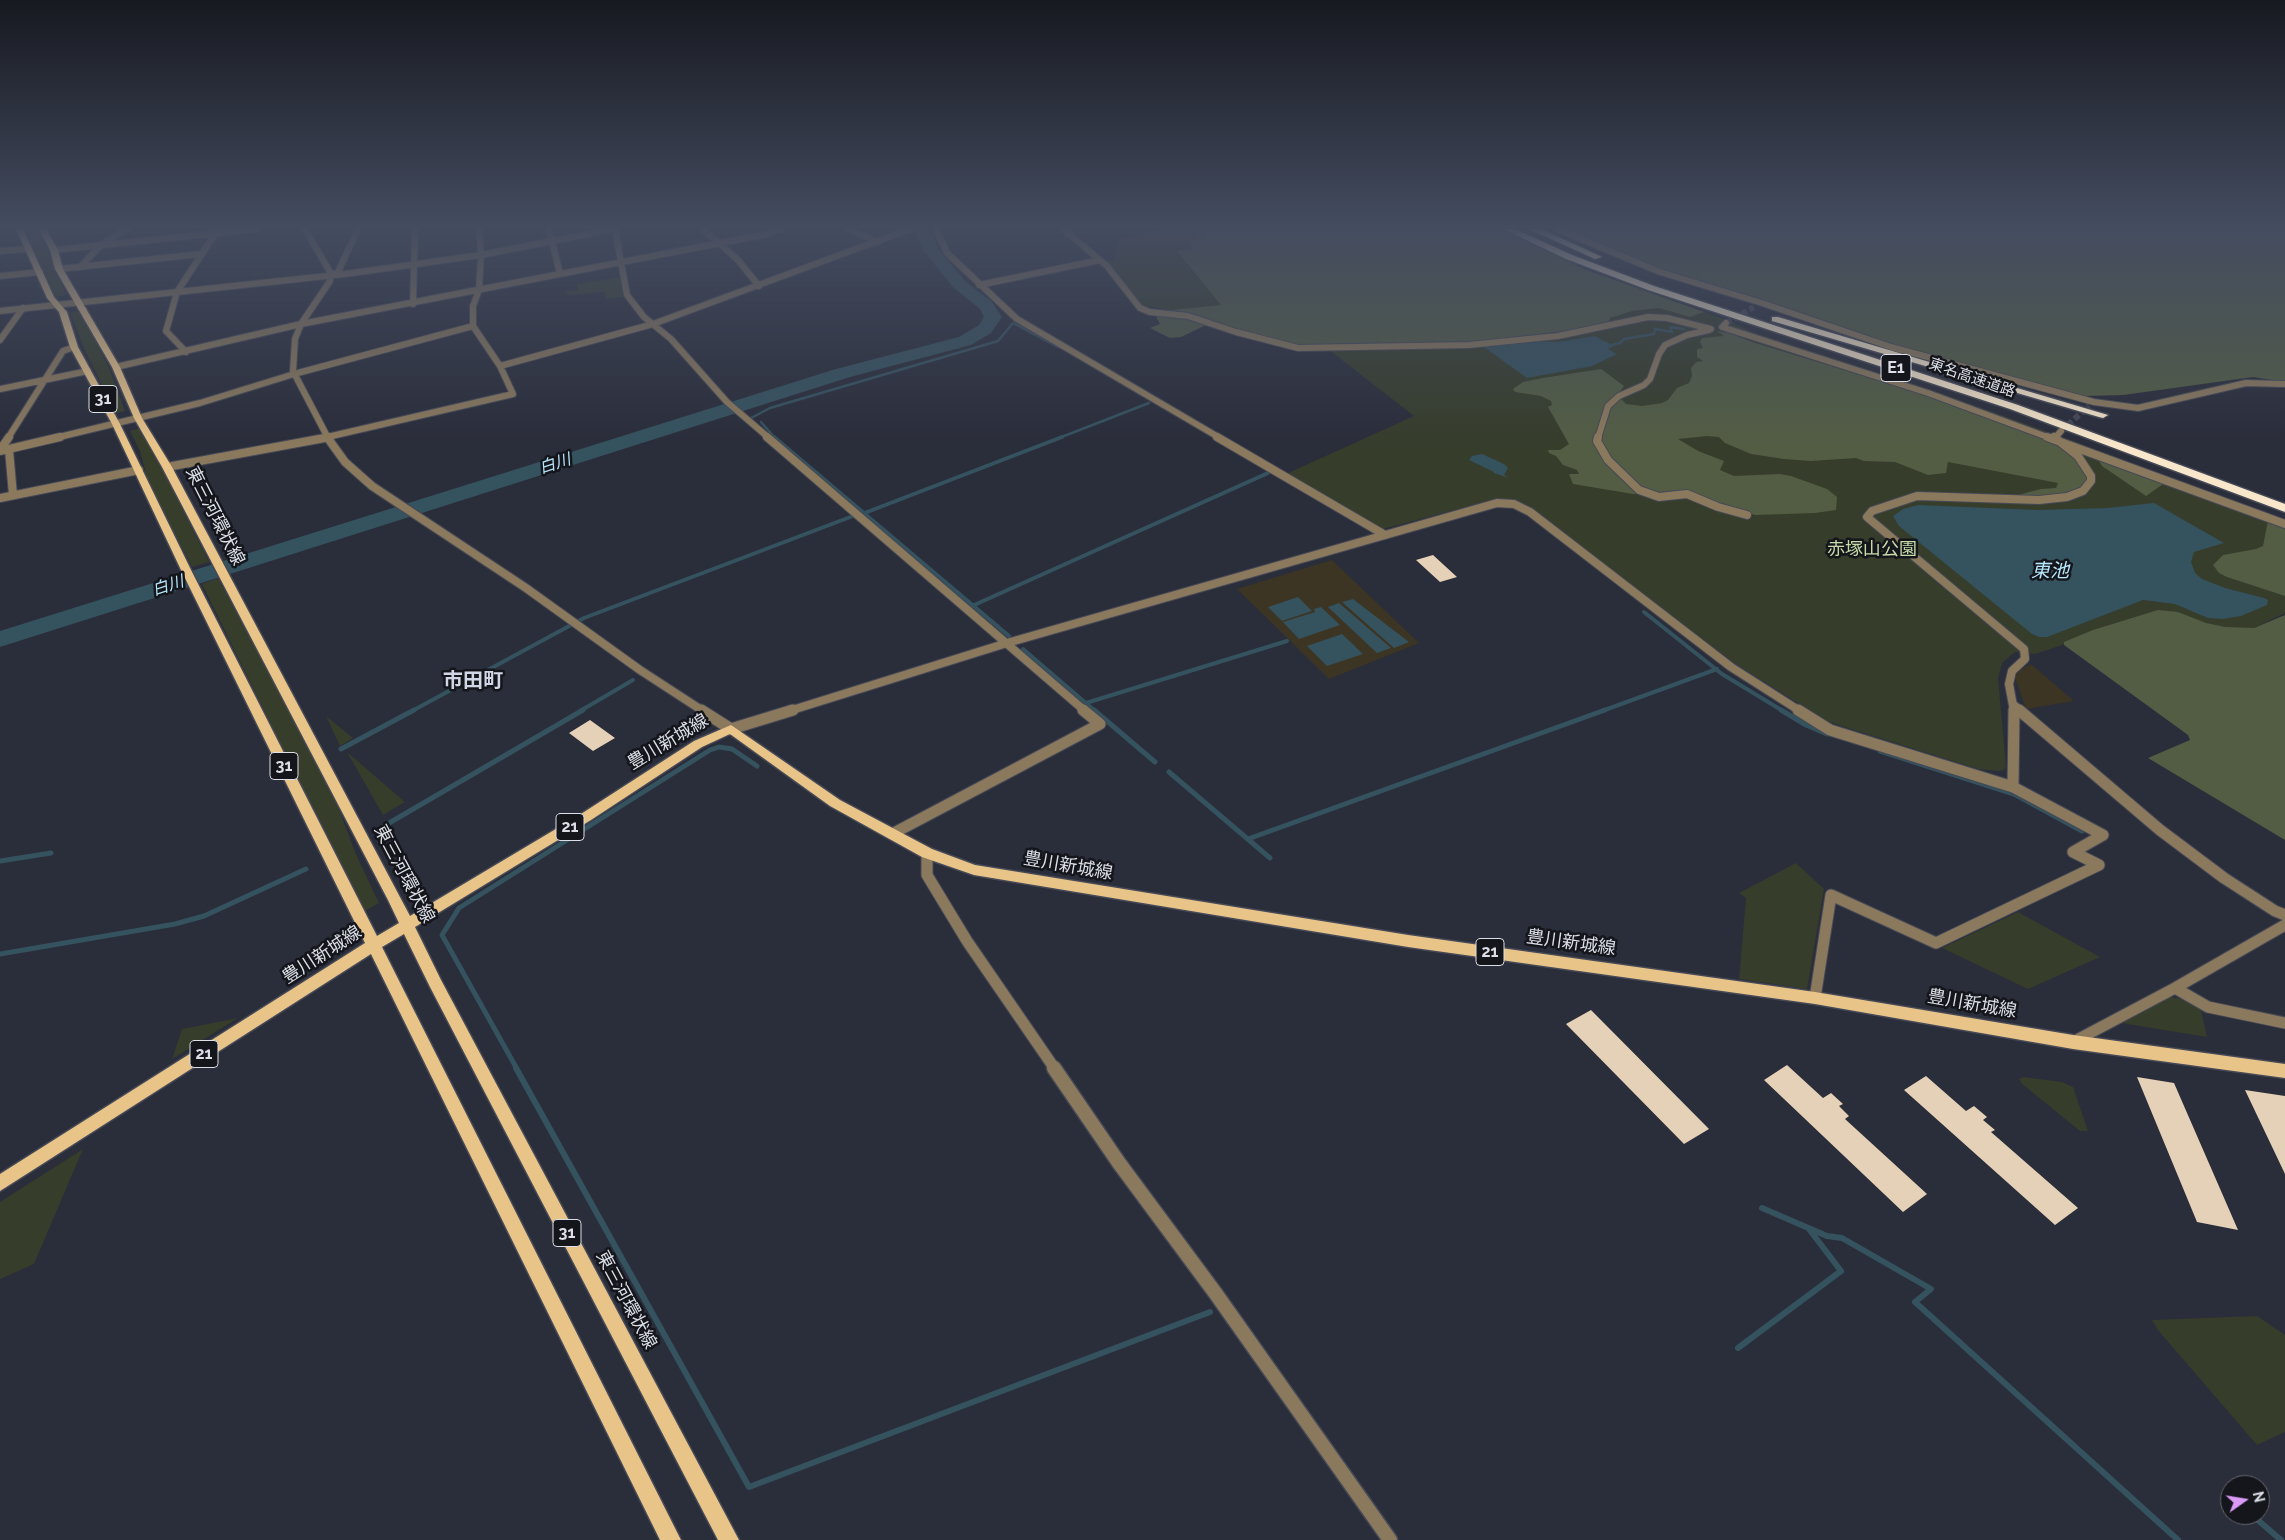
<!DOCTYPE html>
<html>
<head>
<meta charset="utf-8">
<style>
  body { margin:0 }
  #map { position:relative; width:2285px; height:1540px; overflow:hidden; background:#2a2d3a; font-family:Raleway,sans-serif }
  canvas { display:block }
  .north { position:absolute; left:2220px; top:1475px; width:50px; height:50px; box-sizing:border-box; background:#14161b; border:1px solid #64666d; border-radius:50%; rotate:77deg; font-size:14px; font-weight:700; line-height:20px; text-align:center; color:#dcdfe7 }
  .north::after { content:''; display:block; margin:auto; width:18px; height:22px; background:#da9af6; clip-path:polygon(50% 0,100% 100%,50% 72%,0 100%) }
</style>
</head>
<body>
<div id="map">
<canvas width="2285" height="1540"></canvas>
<div class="north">N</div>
</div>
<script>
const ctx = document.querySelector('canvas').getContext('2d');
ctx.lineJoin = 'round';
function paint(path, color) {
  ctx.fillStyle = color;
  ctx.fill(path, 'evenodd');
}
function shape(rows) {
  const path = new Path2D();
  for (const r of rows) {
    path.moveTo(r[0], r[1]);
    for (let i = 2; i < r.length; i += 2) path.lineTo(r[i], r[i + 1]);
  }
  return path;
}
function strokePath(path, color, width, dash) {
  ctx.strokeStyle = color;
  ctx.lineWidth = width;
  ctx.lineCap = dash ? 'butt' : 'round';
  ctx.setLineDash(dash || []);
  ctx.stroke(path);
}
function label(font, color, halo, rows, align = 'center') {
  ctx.font = font + ' Raleway,"Noto Sans JP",sans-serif';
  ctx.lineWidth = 5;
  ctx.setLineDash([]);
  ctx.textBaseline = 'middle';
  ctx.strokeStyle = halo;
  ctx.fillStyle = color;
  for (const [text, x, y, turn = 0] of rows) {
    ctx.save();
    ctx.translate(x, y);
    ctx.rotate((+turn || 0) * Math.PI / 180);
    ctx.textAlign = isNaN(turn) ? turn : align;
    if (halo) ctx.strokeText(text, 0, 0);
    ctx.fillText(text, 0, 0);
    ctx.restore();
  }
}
paint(shape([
  [1332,560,1419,643,1329,679,1237,589],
  [2031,664,2074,701,2026,709,2015,677,2020,670]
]), '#3c3523');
paint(shape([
  [27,229,36,229,57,271,66,295,54,297,32,248],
  [1163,229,1503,229,1584,269,1716,316,1758,334,1929,389,2076,442,2285,523,2285,613,2254,628,2068,643,2035,654,2015,652,2002,663,1998,678,2006,766,2004,770,1997,771,1978,769,1829,722,1737,665,1524,503,1492,500,1383,529,1286,474,1414,416,1328,349,1140,304,1106,262,1114,259,1119,242,1126,238],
  [620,277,624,297,606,299,604,292,567,295,566,291,578,290,577,284],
  [80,311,109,368,125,411,116,413,84,348,70,312],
  [141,428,209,562,192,567,148,481,140,451,130,431],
  [218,578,335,798,355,852,379,903,363,912,202,584],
  [326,716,353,738,340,746],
  [347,752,405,802,383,815],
  [1796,863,1824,889,1807,989,1739,979,1746,898,1739,893],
  [2018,912,2100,957,2028,989,1942,948],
  [2171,997,2182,999,2201,1010,2207,1037,2122,1023],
  [238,1018,172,1059,182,1029],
  [2023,1077,2062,1082,2073,1087,2088,1131,2080,1131,2022,1084,2019,1079],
  [83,1149,34,1264,0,1279,0,1202],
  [2257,1316,2285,1335,2285,1432,2257,1445,2157,1329,2152,1320]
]), '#363d2b');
paint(shape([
  [1192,229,1503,229,1584,269,1704,312,1690,317,1659,308,1632,311,1610,318,1608,323,1579,329,1468,343,1299,346,1208,324,1181,337,1170,338,1150,328,1160,324,1155,315,1174,312,1172,310,1221,305,1177,251,1193,249,1189,241,1205,238],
  [1561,229,2285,229,2285,382,2253,377,2123,395,2085,396,1914,351,1677,275,1628,258],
  [1717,331,1729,333,1755,343,1930,396,2049,438,2074,456,2088,476,2088,481,2083,487,2068,494,2029,496,2018,495,2041,489,2056,488,2058,483,1948,462,1946,473,1928,475,1895,462,1864,461,1856,458,1811,461,1784,459,1751,454,1725,443,1719,437,1707,436,1678,439,1698,451,1724,461,1720,470,1734,476,1780,474,1791,476,1827,489,1837,497,1836,510,1815,513,1755,515,1724,506,1692,492,1633,494,1573,484,1569,474,1579,474,1577,470,1563,465,1556,456,1549,453,1548,450,1560,450,1569,444,1548,407,1552,405,1551,401,1541,396,1515,392,1513,389,1523,382,1543,378,1601,369,1624,386,1619,393,1622,400,1626,404,1642,406,1662,403,1668,400,1677,388,1689,383,1692,376,1691,368,1696,362,1703,361,1697,357,1697,349,1703,348,1700,342,1702,338,1724,336],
  [2101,460,2166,482,2146,496,2102,466,2099,461],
  [2268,521,2285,528,2285,596,2227,577,2219,573,2213,565,2223,555,2256,549,2263,546],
  [2158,610,2178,612,2206,623,2225,627,2254,628,2285,615,2285,840,2148,758,2190,740,2188,735,2064,645,2064,642,2093,630]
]), '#535d44');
paint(shape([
  [1595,336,1614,346,1608,349,1617,354,1592,366,1527,378,1484,347,1530,341,1558,342],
  [1482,454,1504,464,1508,468,1504,475,1509,478,1494,473,1494,472,1469,460,1472,456],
  [2154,503,2224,543,2194,552,2191,562,2195,573,2202,579,2225,588,2264,598,2268,600,2267,605,2241,616,2222,619,2208,618,2175,604,2143,600,2047,637,2039,637,2032,634,1899,526,1893,516,1903,509,1918,505,2037,510,2107,508],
  [1298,597,1312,611,1282,621,1268,607],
  [1353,599,1409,642,1394,648,1342,602],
  [1339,603,1391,648,1377,653,1328,607],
  [1321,607,1340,625,1299,639,1283,622,1315,612,1314,609],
  [1342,634,1363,654,1327,666,1307,646]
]), '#35525f');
strokePath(shape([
  [1612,345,1620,343,1624,339,1654,334,1655,329,1672,332,1670,327,1684,329],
  [751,418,770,408,998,341,1013,323,1058,347],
  [761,422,775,438],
  [1059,438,1149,403]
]), '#35525f', 2.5);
strokePath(shape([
  [774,437,1009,636],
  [862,514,1062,437],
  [972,606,1268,473],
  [1644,612,1722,674,1783,711],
  [1023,649,1095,711],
  [1086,703,1287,641],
  [412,711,584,618,853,516],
  [580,711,633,680],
  [1602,711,1717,669]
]), '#35525f', 4);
strokePath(shape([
  [1094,710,1155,762],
  [1781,710,1806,725,1827,734],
  [341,749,414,710],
  [1880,751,2014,794,2082,831],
  [1169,772,1270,858],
  [384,826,583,710],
  [1248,839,1605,710],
  [0,861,51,853],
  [0,954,175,924,204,916,306,869],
  [517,1069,442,935,459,908,710,750,719,747,732,749,757,766]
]), '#35525f', 5);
strokePath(shape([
  [516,1068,749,1487,1210,1312],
  [1762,1208,1827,1236,1842,1238,1931,1289,1915,1302,2178,1540],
  [1738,1348,1841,1271,1809,1229],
  [2225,1492,2230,1496],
  [2252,1515,2281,1540]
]), '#35525f', 6);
paint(shape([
  [914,229,929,229,935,239,936,246,965,281,992,302,1002,317,991,333,971,345,850,377,0,647,0,631,836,369,959,337,979,325,984,317,980,309,953,287,923,250,914,229]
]), '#35525f');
paint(shape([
  [1433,555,1457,577,1440,582,1416,560],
  [590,720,615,738,593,751,569,733],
  [1591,1010,1709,1129,1684,1144,1566,1024],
  [1787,1065,1823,1098,1831,1093,1843,1104,1839,1106,1849,1116,1845,1119,1927,1194,1903,1212,1764,1080],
  [1926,1076,1966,1111,1974,1106,1987,1117,1983,1120,1995,1130,1991,1132,2078,1208,2055,1225,1904,1090],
  [2137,1077,2174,1083,2238,1230,2197,1222],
  [2245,1090,2285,1096,2285,1174]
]), '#e5d1b7');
strokePath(shape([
  [1726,323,1754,307],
  [2061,431,2089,406]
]), '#454854', 6, [6, 3]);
const minorFar3 = shape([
  [549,229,560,274],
  [615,229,627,295,644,317,671,339,727,402,769,438],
  [703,229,738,260,759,286],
  [848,229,878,242],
  [936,229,947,253,1017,319,1220,438],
  [1063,229,1107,266,1140,308,1150,312,1188,316,1236,332,1298,348,1469,345,1558,336,1648,317,1667,318,1711,329],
  [1557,229,1660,272,1762,303,1891,347,2094,402,2138,408,2246,383,2285,384],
  [54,250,258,229],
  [0,251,29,249],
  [80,267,101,245,127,229],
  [59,269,201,254],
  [0,276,40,272],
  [331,276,338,272,358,229],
  [979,285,1100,260],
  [413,304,415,229],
  [1726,323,1722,327,1928,393,2050,438],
  [0,340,23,308],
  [186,352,166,331,177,292,215,234],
  [500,366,653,324,910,229],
  [116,367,301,324,767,234,781,229],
  [0,389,88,371],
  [8,438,63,351,74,347],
  [55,438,200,403,294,374,473,326],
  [323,438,513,394,500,366,473,326,473,306,479,290,481,255,479,229],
  [1598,438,1608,406,1619,396,1644,385,1650,379,1659,354,1665,345,1687,335,1709,330],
  [2055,438,2061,431]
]);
const minorFar2 = shape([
  [767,437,1085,711],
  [1217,437,1385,535],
  [1598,437,1597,441,1608,460,1639,490,1659,497,1687,494,1718,507,1747,515],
  [2047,437,2285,524],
  [0,450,9,437],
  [9,450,13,495],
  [0,451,60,437],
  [167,467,330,437],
  [0,498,139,470],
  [2014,705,2021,711],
  [789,711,1007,643,1497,503,1514,504,1530,512,1731,667,1800,711],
  [2014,711,2009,684,2012,671,2025,659,2024,649,1867,517,1872,511,1917,496,2039,500,2067,497,2083,491,2091,481,2091,476,2078,456,2054,437]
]);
const minorFar1 = shape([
  [1798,710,1830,730,2013,787,2103,835,2073,852,2099,865,1936,943,1831,895,1815,998],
  [2019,710,2160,830,2224,878,2275,911,2285,915],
  [731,729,793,710],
  [2013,787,2014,710],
  [892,834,1100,724,1083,710],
  [927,853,927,875,967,941,1055,1069],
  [2175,988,2208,1007,2285,1023],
  [2073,1042,2175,988,2285,925]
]);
const minor = shape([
  [1054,1068,1119,1163,1216,1294,1390,1540]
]);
const tertiaryFar2 = shape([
  [305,229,330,272,330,281,301,324,295,339,293,371,328,438],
  [0,311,345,274,481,255,613,229]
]);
const tertiaryFar1 = shape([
  [327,437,345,462,372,486,526,588,640,670,703,711]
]);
const tertiary = shape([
  [701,710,731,729]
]);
const primary = shape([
  [16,229,23,229,54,297,67,312,78,347,120,424,191,570,377,936,399,923,388,900,162,467,134,418,112,367,55,269,50,250,39,229,46,229,58,250,63,269,120,367,142,418,172,467,410,916,581,814,694,741,731,725,840,800,932,849,975,865,1408,935,1815,992,2073,1035,2285,1064,2285,1078,2073,1049,1815,1004,1408,947,974,875,922,857,830,806,730,734,702,747,591,820,415,927,441,980,739,1540,718,1540,430,987,404,934,382,947,681,1540,660,1540,371,954,0,1191,0,1174,365,943,181,570,112,424,70,347,59,312,47,298,16,229]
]);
const motorway = shape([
  [1503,229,1515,229,1572,255,1654,286,2018,405,2285,504,2285,512,2010,409,1648,290,1566,259,1503,229],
  [1529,229,1541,229,1602,257,1595,259,1529,229],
  [1772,317,1778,317,2108,415,2103,418,2099,417,1772,321,1772,317]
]);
strokePath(minorFar3, '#464956', 8);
strokePath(minorFar2, '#464956', 10);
strokePath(minorFar1, '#464956', 13);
strokePath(minor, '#464956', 17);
strokePath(tertiaryFar2, '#464956', 8);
strokePath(tertiaryFar1, '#464956', 10);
strokePath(tertiary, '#464956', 13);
strokePath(primary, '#464956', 3);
strokePath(motorway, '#464956', 3);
strokePath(minorFar3, '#8b795d', 6);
strokePath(minorFar2, '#8b795d', 8);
strokePath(minorFar1, '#8b795d', 11);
strokePath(minor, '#8b795d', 14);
strokePath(tertiaryFar2, '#8b795d', 6);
strokePath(tertiaryFar1, '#8b795d', 8);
strokePath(tertiary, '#8b795d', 11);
paint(primary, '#e9c489');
paint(motorway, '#f8e7cb');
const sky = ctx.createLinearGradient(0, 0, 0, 445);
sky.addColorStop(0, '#171920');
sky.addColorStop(0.51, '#444c60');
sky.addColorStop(1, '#444c6000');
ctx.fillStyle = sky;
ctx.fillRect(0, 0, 2285, 445);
label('15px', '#dcdfe7', '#14161b', [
  ["東名高速道路",1972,378,19]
]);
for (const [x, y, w] of [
  [1896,368,30],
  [103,399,28],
  [284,766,28],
  [570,827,28],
  [1490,952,28],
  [204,1054,28],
  [567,1233,28]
]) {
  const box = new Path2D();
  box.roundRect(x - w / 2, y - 13.5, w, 27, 4);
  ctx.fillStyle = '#14161b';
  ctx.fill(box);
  strokePath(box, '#dcdfe7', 1);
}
label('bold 16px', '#dcdfe7', null, [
  ["E1",1896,368],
  ["31",103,399],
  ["31",284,766],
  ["21",570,827],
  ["21",1490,952],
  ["21",204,1054],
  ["31",567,1233]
]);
label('italic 16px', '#b7e7fc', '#14161b', [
  ["白川",555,464,-18],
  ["白川",168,586,-18]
]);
label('18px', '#dcdfe7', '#14161b', [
  ["東三河環状線",215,516,63],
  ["豊川新城線",668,742,-31],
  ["豊川新城線",1068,866,10],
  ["東三河環状線",404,874,62],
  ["豊川新城線",1571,943,8],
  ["豊川新城線",322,955,-33],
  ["豊川新城線",1972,1004,10],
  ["東三河環状線",626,1300,62]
]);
label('18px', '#c6daa8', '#14161b', [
  ["赤塚山公園",1872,550]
]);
label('italic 19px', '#b7e7fc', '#14161b', [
  ["東池",2050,571]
]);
label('bold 20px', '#d1d6e6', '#14161b', [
  ["市田町",473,681]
]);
</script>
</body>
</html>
